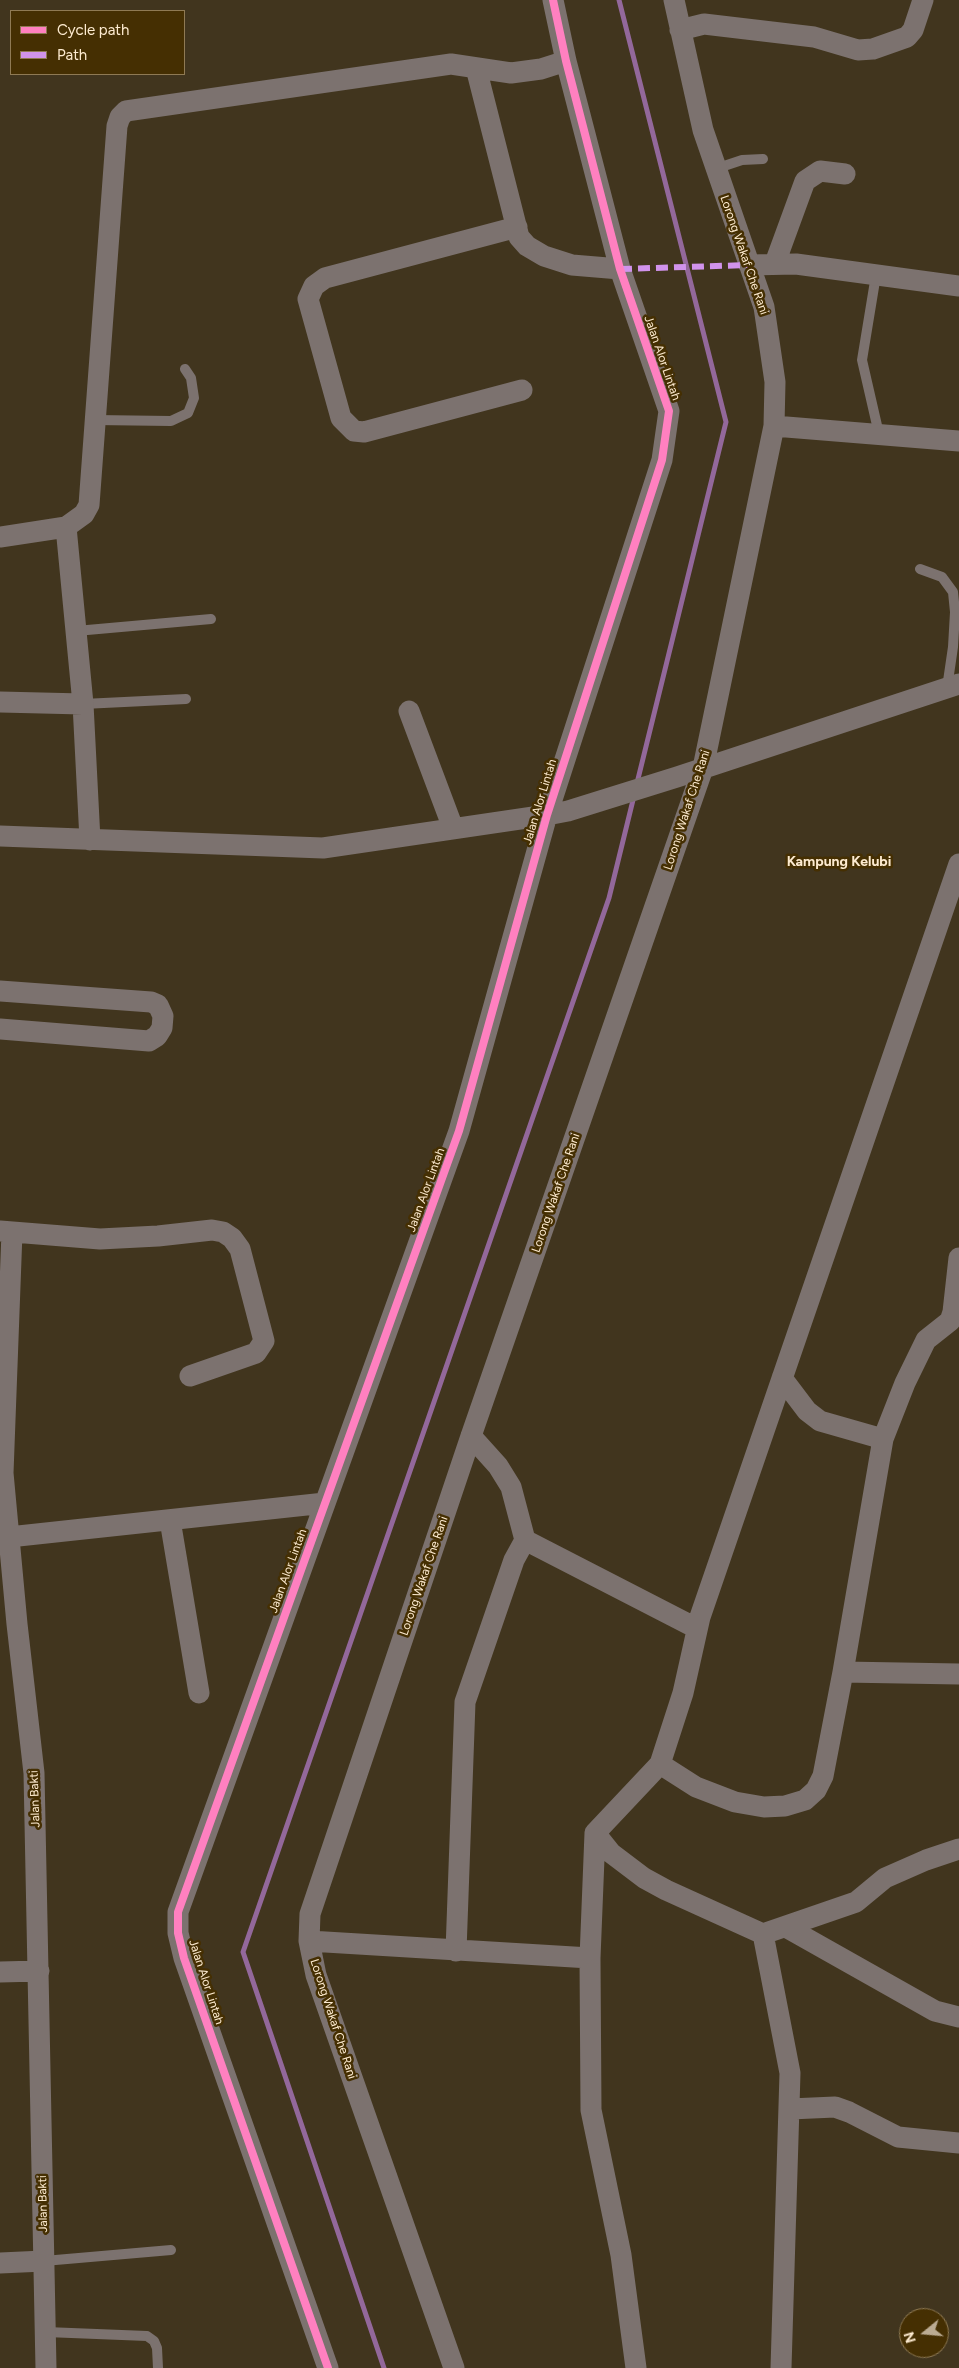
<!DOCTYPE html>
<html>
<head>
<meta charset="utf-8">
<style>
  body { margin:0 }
  #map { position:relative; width:959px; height:2368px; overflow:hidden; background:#41351e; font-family:Figtree,sans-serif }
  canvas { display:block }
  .legend { position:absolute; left:10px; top:10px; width:175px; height:65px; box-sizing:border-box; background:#452f02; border:1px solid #8f7a54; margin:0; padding:6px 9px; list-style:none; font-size:15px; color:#fdebd0 }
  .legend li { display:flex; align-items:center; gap:10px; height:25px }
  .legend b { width:25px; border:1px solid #8f7a54 }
  .north { position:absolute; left:899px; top:2308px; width:50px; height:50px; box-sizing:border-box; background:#452f02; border:1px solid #8f7a54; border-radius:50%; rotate:253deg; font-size:14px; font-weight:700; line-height:20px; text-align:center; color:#fdebd0 }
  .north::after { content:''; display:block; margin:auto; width:18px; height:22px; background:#bbab92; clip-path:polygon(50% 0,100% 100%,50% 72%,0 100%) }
</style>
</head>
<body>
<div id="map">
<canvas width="959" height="2368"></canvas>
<ul class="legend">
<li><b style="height:6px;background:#ff80c0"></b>Cycle path</li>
<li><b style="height:6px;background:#d193ec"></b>Path</li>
</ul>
<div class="north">N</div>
</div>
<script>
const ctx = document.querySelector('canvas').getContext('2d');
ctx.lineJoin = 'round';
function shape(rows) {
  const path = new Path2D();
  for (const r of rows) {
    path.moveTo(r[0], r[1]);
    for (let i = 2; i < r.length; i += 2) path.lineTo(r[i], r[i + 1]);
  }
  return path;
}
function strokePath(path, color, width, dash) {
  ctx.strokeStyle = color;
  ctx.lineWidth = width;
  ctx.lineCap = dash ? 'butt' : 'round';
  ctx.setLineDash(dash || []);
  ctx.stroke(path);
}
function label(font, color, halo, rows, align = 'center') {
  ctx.font = font + ' Figtree,sans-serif';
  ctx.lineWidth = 5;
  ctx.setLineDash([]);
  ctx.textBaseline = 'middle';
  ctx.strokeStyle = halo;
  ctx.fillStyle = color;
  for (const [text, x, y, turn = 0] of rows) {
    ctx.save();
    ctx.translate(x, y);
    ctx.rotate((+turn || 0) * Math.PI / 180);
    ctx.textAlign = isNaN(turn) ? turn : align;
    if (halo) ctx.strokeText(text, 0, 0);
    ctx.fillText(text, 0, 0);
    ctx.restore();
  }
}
strokePath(shape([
  [619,0,726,422,637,783],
  [384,2368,243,1952,609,898,634,796]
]), '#93689b', 5);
strokePath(shape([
  [715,169,742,160,763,159],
  [876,275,862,360,879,434],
  [95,420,171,421,188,413,194,398,191,378,185,369],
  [920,569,942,577,953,592,955,612,953,647,947,688],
  [76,631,211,619],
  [83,704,186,699],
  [44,2261,171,2250],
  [46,2332,147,2336,154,2341,157,2348,158,2368]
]), '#7c726f', 10);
strokePath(shape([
  [680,30,704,24,814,37,858,50,873,49,907,37,913,30,923,0],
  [476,68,519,237,527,246,544,256,572,265,620,269],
  [517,227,325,278,314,286,308,299,341,418,354,431,364,432,522,390],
  [775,263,805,181,820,171,845,174],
  [749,265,796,264,959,286],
  [774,426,959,441],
  [66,527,83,704,90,840],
  [0,537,66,527,84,514,89,505,117,126,120,117,126,111,451,64,511,73,541,69,566,61],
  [0,702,83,704],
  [409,711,453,828],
  [0,836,323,848,547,815,568,811,677,777,959,684],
  [0,991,151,1002,158,1005,163,1016,162,1028,157,1036,149,1041,0,1029],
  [0,1231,100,1239,158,1236,212,1230,223,1232,232,1238,240,1249,264,1341,256,1353,190,1376],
  [12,1232,3,1473,17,1624,34,1773,46,2368],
  [782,1378,807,1411,820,1421,883,1439],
  [471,1436,498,1466,511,1487,525,1540],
  [170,1520,199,1693],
  [9,1537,325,1503],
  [843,1672,959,1674],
  [660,1764,696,1787,735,1802,764,1807,785,1806,805,1800,816,1790,823,1776,843,1672,883,1439,905,1383,926,1340,950,1321,953,1312,959,1258],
  [595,1833,611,1853,644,1878,666,1890,763,1934,790,2073,781,2368],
  [786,1927,935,2011,959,2017],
  [763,1934,856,1902,885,1878,926,1860,959,1849],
  [309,1941,590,1958],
  [456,1951,465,1702,514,1560,525,1540,696,1628],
  [0,1972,39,1971],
  [790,2109,835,2107,849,2112,898,2137,959,2143],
  [0,2263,44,2261],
  [328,2368,184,1958,178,1933,178,1912,459,1131,547,815,662,460,669,411,620,269,566,61,553,0],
  [454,2368,316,1975,309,1941,310,1914,471,1436,703,768,774,426,775,382,764,307,703,130,674,0],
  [636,2368,621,2255,591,2110,590,1958,595,1833,660,1764,683,1693,700,1617,959,864]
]), '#7c726f', 21);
strokePath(shape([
  [620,269,749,265]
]), '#d193ec', 6, [12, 6]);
strokePath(shape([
  [328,2368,184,1958,178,1933,178,1912,459,1131,547,815,662,460,669,411,620,269,566,61,553,0]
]), '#ff80c0', 8);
label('12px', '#fdebd0', '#452f02', [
  ["Lorong Wakaf Che Rani",744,255,71],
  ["Jalan Alor Lintah",662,358,71],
  ["Jalan Alor Lintah",540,802,-73],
  ["Lorong Wakaf Che Rani",687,810,-72],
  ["Jalan Alor Lintah",426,1190,-70],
  ["Lorong Wakaf Che Rani",556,1193,-71],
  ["Jalan Alor Lintah",288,1571,-70],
  ["Lorong Wakaf Che Rani",424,1576,-71],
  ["Jalan Bakti",35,1799,-92],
  ["Jalan Alor Lintah",206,1982,72],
  ["Lorong Wakaf Che Rani",333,2019,72],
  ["Jalan Bakti",43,2204,-91]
]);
label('bold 14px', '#fdebd0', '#452f02', [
  ["Kampung Kelubi",839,862]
]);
</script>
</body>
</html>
